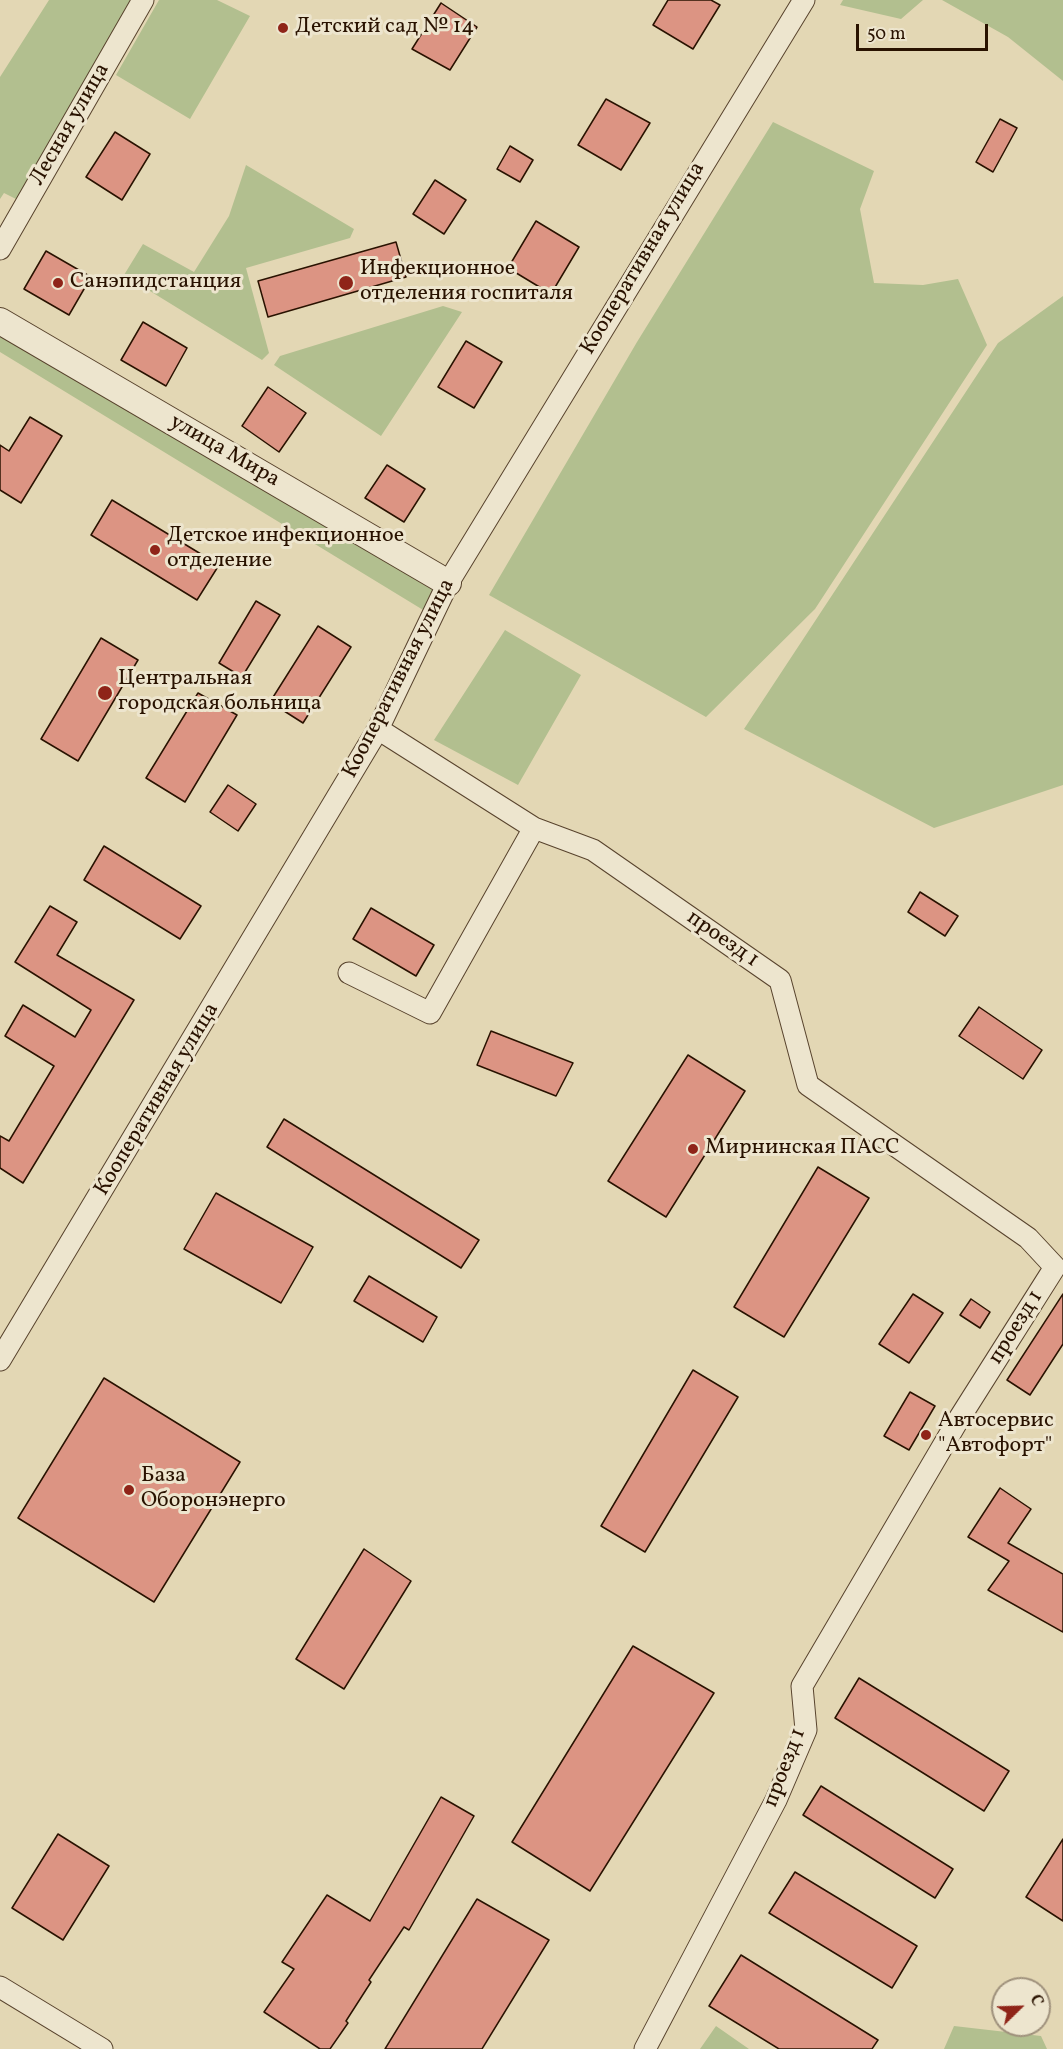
<!DOCTYPE html>
<html>
<head>
<meta charset="utf-8">
<style>
  body { margin:0 }
  #map { position:relative; width:1063px; height:2049px; overflow:hidden; background:#e3d7b4; font-family:Vollkorn,serif }
  canvas { display:block }
  .north { position:absolute; left:991px; top:1977px; width:60px; height:60px; box-sizing:border-box; background:#ede5ce; border:2px solid #9f917c; border-radius:50%; rotate:67deg; font-size:16px; font-weight:700; line-height:24px; text-align:center; color:#291200 }
  .north::after { content:''; display:block; margin:auto; width:21px; height:27px; background:#8f2418; clip-path:polygon(50% 0,100% 100%,50% 72%,0 100%) }
  .scale { position:absolute; left:856px; top:24px; width:132px; height:27px; box-sizing:border-box; border:3px solid #291200; border-top:0; padding-left:8px; font-size:18px; line-height:21px; white-space:nowrap; color:#291200; -webkit-text-stroke:4px #ede5ce; paint-order:stroke }
</style>
</head>
<body>
<div id="map">
<canvas width="1063" height="2049"></canvas>
<div class="north">С</div>
<div class="scale">50 m</div>
</div>
<script>
const ctx = document.querySelector('canvas').getContext('2d');
ctx.lineJoin = 'round';
function paint(path, color) {
  ctx.fillStyle = color;
  ctx.fill(path, 'evenodd');
}
function shape(rows) {
  const path = new Path2D();
  for (const r of rows) {
    path.moveTo(r[0], r[1]);
    for (let i = 2; i < r.length; i += 2) path.lineTo(r[i], r[i + 1]);
  }
  return path;
}
function strokePath(path, color, width, dash) {
  ctx.strokeStyle = color;
  ctx.lineWidth = width;
  ctx.lineCap = dash ? 'butt' : 'round';
  ctx.setLineDash(dash || []);
  ctx.stroke(path);
}
function label(font, color, halo, rows, align = 'center') {
  ctx.font = font + ' Vollkorn,serif';
  ctx.lineWidth = 6;
  ctx.setLineDash([]);
  ctx.textBaseline = 'middle';
  ctx.strokeStyle = halo;
  ctx.fillStyle = color;
  for (const [text, x, y, turn = 0] of rows) {
    ctx.save();
    ctx.translate(x, y);
    ctx.rotate((+turn || 0) * Math.PI / 180);
    ctx.textAlign = isNaN(turn) ? turn : align;
    if (halo) ctx.strokeText(text, 0, 0);
    ctx.fillText(text, 0, 0);
    ctx.restore();
  }
}
paint(shape([
  [49,0,138,0,22,202,4,193,0,199,0,77],
  [159,0,217,0,250,16,190,119,116,75],
  [843,0,923,0,901,19,840,5],
  [942,0,1063,0,1063,81,1008,37],
  [773,122,874,171,860,209,874,283,923,285,958,279,987,345,815,609,706,717,489,595,637,342],
  [246,165,354,229,350,238,246,268,269,353,262,360,124,275,143,244,194,272,229,216],
  [1063,296,1063,785,934,828,744,729,998,343],
  [443,306,462,312,381,436,274,365,280,356],
  [0,332,445,596,433,616,0,352],
  [505,630,581,675,518,785,434,740],
  [716,2026,749,2049,700,2049],
  [954,2026,1041,2036,1047,2049,944,2049]
]), '#b2bf8f');
const building = shape([
  [668,0,711,0,720,5,693,49,653,25,668,0],
  [441,3,477,27,450,70,412,49,441,3],
  [606,99,650,123,621,170,578,145,606,99],
  [1000,119,1017,128,993,172,976,162,1000,119],
  [115,132,150,154,122,200,86,177,115,132],
  [510,146,533,160,520,182,497,169,510,146],
  [435,180,466,200,444,234,413,214,435,180],
  [536,221,579,247,551,294,508,268,536,221],
  [396,242,406,277,268,317,258,281,396,242],
  [46,251,91,277,69,315,24,289,46,251],
  [143,322,187,348,166,386,121,360,143,322],
  [466,341,502,362,474,408,438,387,466,341],
  [268,387,306,413,279,452,242,426,268,387],
  [30,417,62,436,21,503,0,490,0,445,9,451,30,417],
  [387,465,425,489,404,522,365,498,387,465],
  [112,500,219,565,197,600,91,535,112,500],
  [256,601,280,615,242,677,219,663,256,601],
  [318,626,351,647,303,723,270,702,318,626],
  [101,638,138,660,78,761,41,739,101,638],
  [198,693,237,715,185,802,146,778,198,693],
  [228,785,256,804,238,831,210,812,228,785],
  [104,846,201,906,180,939,84,880,104,846],
  [920,892,958,916,945,936,908,912,920,892],
  [50,906,77,922,57,955,134,1000,23,1183,0,1168,0,1136,9,1141,54,1066,5,1036,23,1005,75,1037,91,1010,15,962,50,906],
  [371,908,434,945,416,976,353,939,371,908],
  [979,1007,1042,1050,1023,1079,959,1036,979,1007],
  [491,1031,573,1063,556,1096,477,1065,491,1031],
  [688,1055,745,1091,666,1217,608,1181,688,1055],
  [284,1119,479,1240,461,1268,267,1147,284,1119],
  [818,1167,869,1198,784,1337,734,1307,818,1167],
  [216,1193,313,1247,281,1303,184,1249,216,1193],
  [369,1276,437,1317,423,1342,354,1301,369,1276],
  [913,1294,943,1313,909,1363,879,1344,913,1294],
  [1063,1294,1063,1344,1030,1395,1007,1380,1063,1294],
  [971,1299,990,1312,980,1328,960,1315,971,1299],
  [693,1370,738,1397,645,1552,601,1526,693,1370],
  [104,1378,240,1462,154,1602,18,1518,104,1378],
  [910,1392,935,1406,909,1450,884,1436,910,1392],
  [1000,1488,1031,1509,1008,1543,1063,1574,1063,1632,988,1590,1009,1561,968,1537,1000,1488],
  [364,1549,411,1581,344,1689,296,1659,364,1549],
  [633,1646,714,1693,590,1891,512,1842,633,1646],
  [859,1678,1009,1771,984,1811,835,1718,859,1678],
  [821,1786,953,1869,935,1898,803,1815,821,1786],
  [441,1797,474,1816,409,1930,404,1927,369,1980,371,1982,346,2021,348,2023,330,2049,320,2049,264,2012,294,1969,282,1962,327,1895,370,1921,441,1797],
  [58,1834,109,1866,63,1940,12,1908,58,1834],
  [1063,1839,1063,1921,1026,1897,1063,1839],
  [795,1872,917,1946,892,1988,769,1913,795,1872],
  [477,1899,549,1940,482,2049,385,2049,477,1899],
  [741,1955,878,2040,872,2049,779,2049,709,2006,741,1955]
]);
paint(building, '#dc9483');
strokePath(building, '#291200', 1.5);
const minor = shape([
  [0,249,143,0],
  [378,729,534,828,593,850,780,980,808,1085,1028,1238,1055,1267,957,1422,802,1686,806,1730,776,1800,645,2049],
  [349,973,430,1013,534,828],
  [0,1360,378,729,448,583,804,0],
  [0,1987,102,2049]
]);
const tertiary = shape([
  [0,321,448,583]
]);
strokePath(minor, '#58432d', 23);
strokePath(tertiary, '#58432d', 28);
strokePath(minor, '#ede5ce', 21);
strokePath(tertiary, '#ede5ce', 26);
for (const [x, y, r, color] of [
  [283,28,6,"#8f2418"],
  [58,283,6,"#8f2418"],
  [346,283,8,"#8f2418"],
  [155,550,6,"#8f2418"],
  [105,693,8,"#8f2418"],
  [693,1149,6,"#8f2418"],
  [926,1435,6,"#8f2418"],
  [129,1490,6,"#8f2418"]
]) {
  const dot = new Path2D();
  dot.arc(x, y, r, 0, 2 * Math.PI);
  ctx.fillStyle = color;
  ctx.fill(dot);
  strokePath(dot, '#ede5ce', 2);
}
label('22px', '#291200', '#ede5ce', [
  ["Детский сад № 14",295,28],
  ["Инфекционное",360,270],
  ["отделения госпиталя",360,295],
  ["Санэпидстанция",70,283],
  ["Детское инфекционное",167,537],
  ["отделение",167,562],
  ["Центральная",118,680],
  ["городская больница",118,705],
  ["Мирнинская ПАСС",705,1149],
  ["Автосервис",938,1422],
  ["\"Автофорт\"",938,1447],
  ["База",141,1477],
  ["Оборонэнерго",141,1502]
], 'left');
label('22px', '#291200', '#ede5ce', [
  ["Лесная улица",71,125,-60],
  ["Кооперативная улица",644,259,-59],
  ["улица Мира",224,452,30],
  ["Кооперативная улица",400,679,-63],
  ["проезд 1",722,940,35],
  ["Кооперативная улица",158,1100,-59],
  ["проезд 1",1017,1328,-58],
  ["проезд 1",786,1768,-69]
]);
</script>
</body>
</html>
